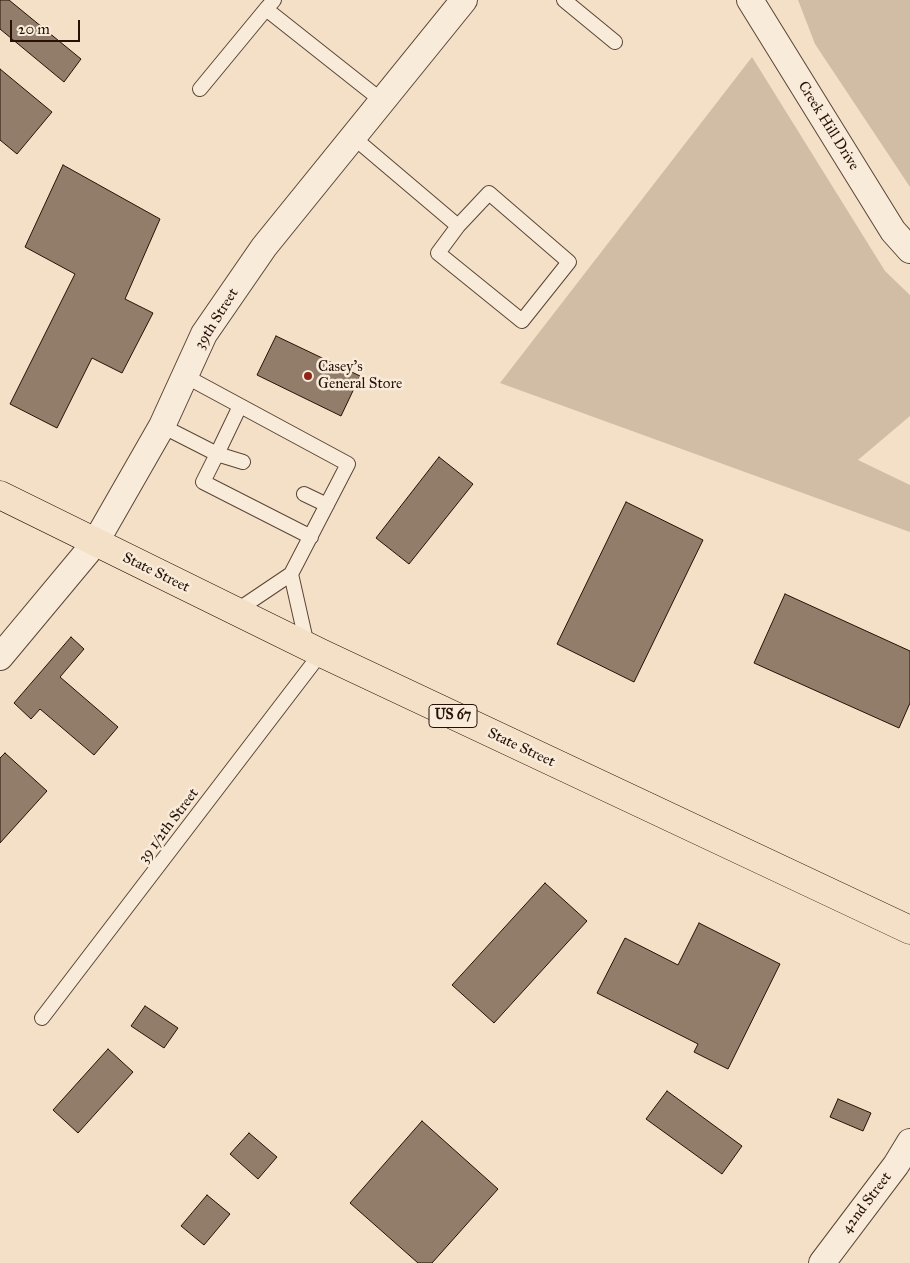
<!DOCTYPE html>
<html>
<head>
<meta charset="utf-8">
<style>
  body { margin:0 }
  #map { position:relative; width:910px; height:1263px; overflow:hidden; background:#f4e0c6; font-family:"IM FELL Great Primer",serif }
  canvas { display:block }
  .scale { position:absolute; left:10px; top:20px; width:70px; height:22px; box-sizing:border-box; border:2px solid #271107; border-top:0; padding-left:6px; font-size:15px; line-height:18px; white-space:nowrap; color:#271107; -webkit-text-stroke:4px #f8ebda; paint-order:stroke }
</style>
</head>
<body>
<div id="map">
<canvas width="910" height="1263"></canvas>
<div class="scale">20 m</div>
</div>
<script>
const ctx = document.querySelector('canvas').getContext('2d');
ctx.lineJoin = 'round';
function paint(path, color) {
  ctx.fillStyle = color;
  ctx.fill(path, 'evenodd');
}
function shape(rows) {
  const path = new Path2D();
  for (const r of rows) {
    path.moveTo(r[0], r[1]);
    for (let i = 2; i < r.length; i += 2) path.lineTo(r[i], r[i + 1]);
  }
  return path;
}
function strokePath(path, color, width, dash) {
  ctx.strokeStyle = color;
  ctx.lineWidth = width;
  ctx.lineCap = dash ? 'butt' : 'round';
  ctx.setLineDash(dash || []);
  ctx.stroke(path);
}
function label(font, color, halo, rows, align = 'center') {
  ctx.font = font + ' "IM FELL Great Primer",serif';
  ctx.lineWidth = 5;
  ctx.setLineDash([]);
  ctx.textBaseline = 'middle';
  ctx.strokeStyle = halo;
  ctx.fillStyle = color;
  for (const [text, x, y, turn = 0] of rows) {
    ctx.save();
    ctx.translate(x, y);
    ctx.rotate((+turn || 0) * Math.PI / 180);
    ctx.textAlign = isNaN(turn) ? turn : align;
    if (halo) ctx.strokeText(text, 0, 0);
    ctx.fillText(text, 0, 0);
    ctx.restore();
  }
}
paint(shape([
  [798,0,910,0,910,187,815,44],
  [752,57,885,271,910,295,910,416,858,460,910,485,910,532,500,383]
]), '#d1bda6');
const building = shape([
  [0,0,9,0,81,59,64,82,0,29,0,0],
  [0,69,52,112,17,154,0,140,0,69],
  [63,165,160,219,125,299,153,313,122,373,92,358,57,428,10,404,75,274,25,247,63,165],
  [276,336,360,376,341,416,257,375,276,336],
  [439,457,473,484,409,564,376,538,439,457],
  [626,502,703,540,634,682,557,644,626,502],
  [785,594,910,651,910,703,899,728,754,663,785,594],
  [71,637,84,649,60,677,118,727,94,755,40,709,31,719,14,703,71,637],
  [5,753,47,791,0,843,0,758,5,753],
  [545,883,587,921,494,1023,452,985,545,883],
  [699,923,780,964,728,1069,694,1052,698,1044,597,993,625,938,678,965,699,923],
  [145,1006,178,1028,164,1048,131,1026,145,1006],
  [108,1049,133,1072,78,1133,53,1110,108,1049],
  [667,1091,742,1146,722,1174,646,1119,667,1091],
  [838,1099,871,1113,863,1131,830,1117,838,1099],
  [422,1121,498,1189,432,1263,418,1263,350,1203,422,1121],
  [249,1133,277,1157,258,1179,230,1154,249,1133],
  [207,1195,230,1214,204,1245,181,1226,207,1195]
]);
paint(building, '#927d6a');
strokePath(building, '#271107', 1);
const service = shape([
  [274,0,266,9,381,100],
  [564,0,615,42],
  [200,89,266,9],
  [353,137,458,226,489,193,569,262,522,321,438,253,458,226],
  [185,376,348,464,291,574],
  [162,426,217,454,240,406],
  [243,462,217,454,203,482,311,537],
  [304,494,327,505],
  [236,611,291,574,307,645],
  [42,1018,321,653]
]);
const minor = shape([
  [750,0,893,231,910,250],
  [0,657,95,543,162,426,204,334,264,247,464,0],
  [822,1263,896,1165,910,1142]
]);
const primary = shape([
  [0,495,321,653,910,930]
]);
strokePath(service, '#5a4537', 16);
strokePath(minor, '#5a4537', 28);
strokePath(primary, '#271107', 29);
strokePath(service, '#f8ebda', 14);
strokePath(minor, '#f8ebda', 26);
strokePath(primary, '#f4e0c6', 28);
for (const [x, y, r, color] of [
  [308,376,5,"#8f2418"]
]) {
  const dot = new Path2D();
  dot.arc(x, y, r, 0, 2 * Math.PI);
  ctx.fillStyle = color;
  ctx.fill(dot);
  strokePath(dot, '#f8ebda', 2);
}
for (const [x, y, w] of [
  [453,716,48]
]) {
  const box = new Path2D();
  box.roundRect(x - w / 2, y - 11.5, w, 23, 4);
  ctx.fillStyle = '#f8ebda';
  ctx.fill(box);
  strokePath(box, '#271107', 1);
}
label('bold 14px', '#271107', null, [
  ["US 67",453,716]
]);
label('15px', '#271107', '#f8ebda', [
  ["Creek Hill Drive",828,126,58],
  ["39th Street",217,319,-58],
  ["State Street",156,573,26],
  ["State Street",521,748,25],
  ["39 1/2th Street",169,826,-53],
  ["42nd Street",867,1203,-53]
]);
label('15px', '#271107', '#f8ebda', [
  ["Casey's",318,367],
  ["General Store",318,384]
], 'left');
</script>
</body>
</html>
